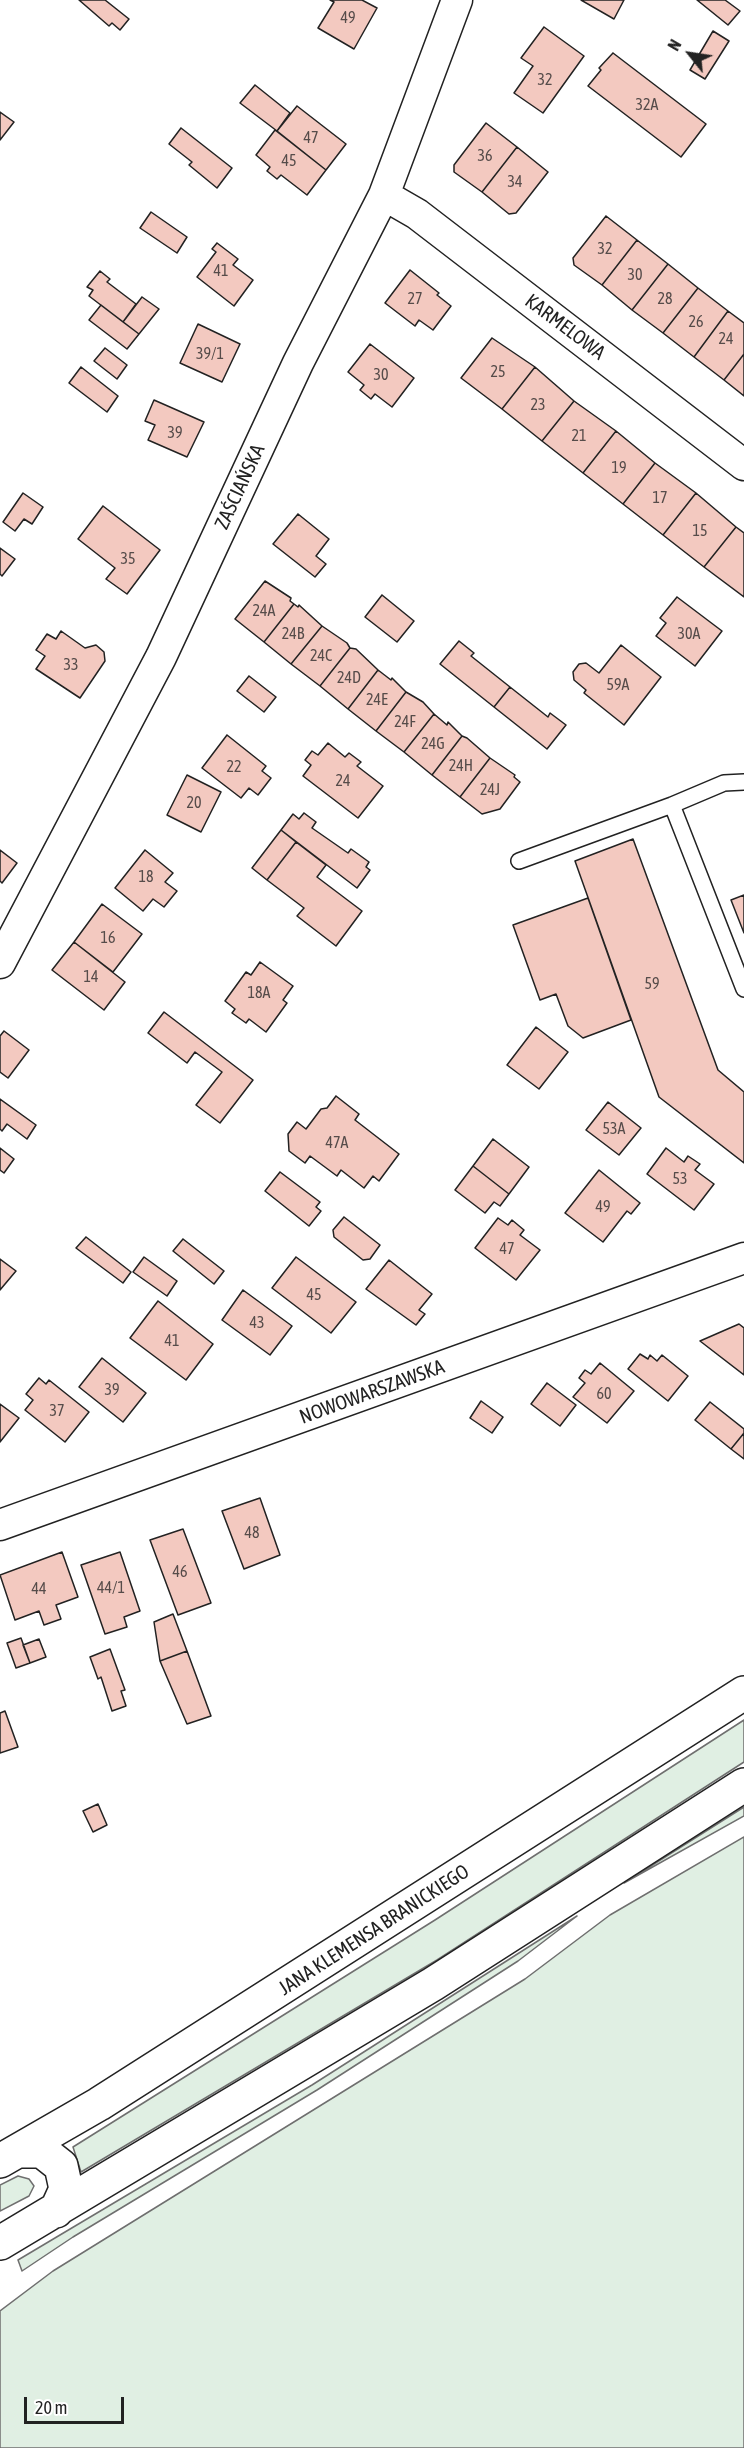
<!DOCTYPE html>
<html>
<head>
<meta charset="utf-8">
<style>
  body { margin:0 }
  #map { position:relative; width:744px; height:2448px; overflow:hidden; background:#fff; font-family:"Asap Condensed",sans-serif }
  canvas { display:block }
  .north { position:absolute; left:660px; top:24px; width:60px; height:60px; -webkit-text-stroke:4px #fff; paint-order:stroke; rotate:300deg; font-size:16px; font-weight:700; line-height:24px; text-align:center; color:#222 }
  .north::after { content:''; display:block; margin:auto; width:21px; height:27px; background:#222; clip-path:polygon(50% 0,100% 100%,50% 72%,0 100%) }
  .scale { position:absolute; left:24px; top:2397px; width:100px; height:27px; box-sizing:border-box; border:3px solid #222; border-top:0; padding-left:8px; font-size:18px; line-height:21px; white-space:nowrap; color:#222; -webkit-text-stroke:4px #fff; paint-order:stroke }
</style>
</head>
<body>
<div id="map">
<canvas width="744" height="2448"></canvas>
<div class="north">N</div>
<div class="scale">20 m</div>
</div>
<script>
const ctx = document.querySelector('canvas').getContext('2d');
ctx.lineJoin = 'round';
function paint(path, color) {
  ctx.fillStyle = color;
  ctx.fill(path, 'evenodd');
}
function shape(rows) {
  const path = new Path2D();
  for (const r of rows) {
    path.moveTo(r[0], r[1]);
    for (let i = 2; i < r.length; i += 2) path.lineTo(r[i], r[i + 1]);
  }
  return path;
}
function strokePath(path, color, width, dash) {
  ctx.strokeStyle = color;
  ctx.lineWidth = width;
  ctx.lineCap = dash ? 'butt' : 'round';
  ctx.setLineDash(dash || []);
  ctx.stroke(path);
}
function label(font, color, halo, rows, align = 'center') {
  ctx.font = font + ' "Asap Condensed",sans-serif';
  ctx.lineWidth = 4.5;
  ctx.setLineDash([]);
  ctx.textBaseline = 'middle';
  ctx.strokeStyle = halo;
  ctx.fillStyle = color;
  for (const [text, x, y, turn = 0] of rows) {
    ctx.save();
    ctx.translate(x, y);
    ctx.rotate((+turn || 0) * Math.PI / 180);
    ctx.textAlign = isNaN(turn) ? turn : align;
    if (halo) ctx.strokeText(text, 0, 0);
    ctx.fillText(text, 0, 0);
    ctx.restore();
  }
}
const green = shape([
  [744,1720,744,1762,437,1960,81,2172,73,2147,435,1920,744,1720],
  [744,1807,744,1816,624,1883,744,1807],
  [744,1837,744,2448,0,2448,0,2311,53,2271,525,1979,610,1915,744,1837],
  [577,1916,518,1961,317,2090,73,2237,22,2271,18,2260,312,2085,577,1916],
  [18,2176,29,2179,34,2186,29,2196,0,2211,0,2185,18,2176]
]);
paint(green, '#e0efe3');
strokePath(green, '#6f6f6f', 1.5);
const building = shape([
  [79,0,105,0,129,19,120,30,112,23,109,26,79,0],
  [330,0,362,0,377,8,354,49,318,28,334,2,330,0],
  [581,0,624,0,614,19,581,0],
  [697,0,725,0,740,11,728,25,697,0],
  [544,27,584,56,543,113,514,93,533,66,521,58,544,27],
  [713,31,729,41,705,79,690,70,713,31],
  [613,53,706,124,681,157,588,86,601,70,599,68,613,53],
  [255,85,290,113,277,131,240,103,255,85],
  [297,106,346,144,326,170,277,131,297,106],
  [0,112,14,122,0,140,0,112],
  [486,123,517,147,482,192,454,172,454,165,486,123],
  [181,128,232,168,217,188,189,165,192,162,169,144,181,128],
  [275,130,326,170,307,195,281,175,277,179,267,171,270,167,256,155,275,130],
  [517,147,548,172,516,213,509,214,482,192,517,147],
  [151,212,187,237,177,253,140,228,151,212],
  [606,216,637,240,602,285,574,265,573,258,606,216],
  [637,240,668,264,632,310,602,285,637,240],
  [217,243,238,259,233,265,253,280,234,306,197,277,216,252,212,249,217,243],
  [668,264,698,288,663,333,632,310,668,264],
  [410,270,439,293,437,295,451,306,433,330,419,320,415,326,385,303,410,270],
  [100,271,110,279,107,282,136,304,123,322,89,296,93,290,87,287,100,271],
  [698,288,728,311,694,357,663,333,698,288],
  [142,297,159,309,139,334,123,322,142,297],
  [101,305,139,334,127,349,89,320,101,305],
  [728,311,744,323,744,354,724,380,694,357,728,311],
  [198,324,240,344,222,382,180,363,198,324],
  [492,338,535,367,502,409,461,378,492,338],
  [370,344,414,378,392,407,375,394,371,399,360,390,364,385,348,372,370,344],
  [105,348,127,365,117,379,94,361,105,348],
  [744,354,744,396,724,380,744,354],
  [81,367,118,396,107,412,69,383,81,367],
  [535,367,574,401,542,441,502,409,535,367],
  [154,400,204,422,187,457,148,440,155,425,145,421,154,400],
  [574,401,616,431,583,473,542,441,574,401],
  [616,431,655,463,623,504,583,473,616,431],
  [655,463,696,493,663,535,623,504,655,463],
  [23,493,43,507,32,524,24,519,15,531,3,522,23,493],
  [696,493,736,527,704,567,663,535,696,493],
  [103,506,160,550,127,594,106,579,115,568,78,539,103,506],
  [298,514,329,539,316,556,326,564,315,577,273,544,298,514],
  [736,527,744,533,744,597,704,567,736,527],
  [0,548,15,559,2,576,0,574,0,548],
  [265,581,291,598,290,601,294,604,264,642,235,619,265,581],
  [382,595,414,621,397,642,365,617,382,595],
  [677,597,722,631,695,666,656,636,666,623,660,618,677,597],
  [294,604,298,607,299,605,322,626,291,664,264,642,294,604],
  [322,626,347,643,350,648,320,686,291,664,322,626],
  [61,631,85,648,96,645,104,652,105,661,80,698,36,669,45,656,36,650,47,634,56,639,61,631],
  [459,641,474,653,471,656,510,687,494,707,440,664,459,641],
  [621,645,661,677,624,725,584,693,586,690,574,680,573,672,579,664,586,663,599,673,621,645],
  [350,648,356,649,378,670,348,709,320,686,350,648],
  [378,670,391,680,392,678,406,692,376,731,348,709,378,670],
  [249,676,276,697,264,712,237,691,249,676],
  [510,687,548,717,550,713,566,725,547,749,494,707,510,687],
  [406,692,423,702,434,714,404,752,376,731,406,692],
  [434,714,447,725,448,722,462,736,432,775,404,752,434,714],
  [227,735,266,766,262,771,271,778,258,795,249,788,241,798,202,768,227,735],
  [462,736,467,738,490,758,460,797,432,775,462,736],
  [328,743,345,757,349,753,361,762,357,766,383,786,358,818,303,776,311,765,305,760,312,751,318,755,328,743],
  [490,758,515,775,514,777,520,782,500,809,482,814,460,797,490,758],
  [187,775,221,792,201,832,167,815,187,775],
  [304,813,316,822,312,828,348,853,351,849,369,862,366,867,370,870,357,888,281,830,293,814,299,819,304,813],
  [281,830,296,842,267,880,252,868,281,830],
  [633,839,718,1070,744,1092,744,1163,659,1097,575,861,633,839],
  [296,842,326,865,317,877,362,911,336,946,297,916,304,908,267,880,296,842],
  [0,850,17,863,2,883,0,881,0,850],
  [145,850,173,873,165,882,177,891,164,907,153,899,143,911,115,888,145,850],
  [744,895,744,933,731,900,744,895],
  [588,898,631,1020,583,1038,568,1026,556,994,540,1000,513,925,588,898],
  [102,904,142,934,113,972,74,942,102,904],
  [74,942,125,982,104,1010,52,970,74,942],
  [260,962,293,986,283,1000,287,1003,266,1032,249,1019,246,1023,232,1013,235,1009,225,1001,246,972,251,975,260,962],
  [164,1012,253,1080,220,1123,196,1105,222,1072,195,1052,187,1063,148,1033,164,1012],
  [536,1027,568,1052,539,1089,507,1065,536,1027],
  [4,1031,29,1050,8,1078,0,1072,0,1036,4,1031],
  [336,1096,359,1114,355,1120,399,1154,379,1181,373,1176,364,1188,341,1170,337,1176,310,1156,305,1163,289,1151,288,1134,297,1122,306,1129,321,1109,327,1108,336,1096],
  [0,1099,36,1125,27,1139,7,1124,2,1131,0,1129,0,1099],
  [608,1102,641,1128,619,1155,586,1130,608,1102],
  [493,1139,529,1167,509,1194,473,1166,493,1139],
  [0,1148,14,1159,4,1173,0,1170,0,1148],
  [666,1148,684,1162,688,1156,700,1164,695,1170,714,1184,694,1210,647,1174,666,1148],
  [473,1166,509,1194,500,1206,494,1202,485,1213,455,1190,473,1166],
  [599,1170,640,1203,631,1214,627,1211,603,1242,565,1213,599,1170],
  [280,1172,320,1202,316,1207,321,1211,309,1226,265,1191,280,1172],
  [344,1217,380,1245,370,1259,363,1260,334,1237,333,1230,344,1217],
  [498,1218,508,1225,512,1220,524,1230,520,1235,540,1250,516,1280,475,1248,498,1218],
  [86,1237,131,1272,123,1283,76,1248,86,1237],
  [183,1239,224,1271,214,1284,173,1251,183,1239],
  [144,1257,177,1281,167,1296,133,1272,144,1257],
  [296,1257,356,1302,331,1333,272,1288,296,1257],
  [0,1259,16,1271,0,1290,0,1259],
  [389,1260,432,1294,419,1310,425,1314,416,1325,366,1289,389,1260],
  [243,1290,292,1326,270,1355,222,1320,243,1290],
  [158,1301,213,1344,186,1380,130,1338,158,1301],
  [739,1324,744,1328,744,1375,700,1341,739,1324],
  [640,1354,648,1359,650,1355,657,1361,662,1355,688,1376,668,1401,628,1369,640,1354],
  [102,1358,146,1393,123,1422,79,1387,102,1358],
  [600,1363,634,1391,607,1423,573,1397,585,1383,579,1378,585,1370,591,1374,600,1363],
  [39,1378,46,1384,49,1380,89,1412,65,1442,25,1410,33,1400,26,1394,39,1378],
  [547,1383,576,1405,560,1426,531,1404,547,1383],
  [481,1401,503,1417,492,1433,470,1418,481,1401],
  [710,1402,744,1429,744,1433,731,1449,695,1420,710,1402],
  [0,1404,19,1418,0,1442,0,1404],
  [744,1433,744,1459,731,1449,744,1433],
  [260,1498,280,1555,244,1569,222,1511,260,1498],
  [183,1529,211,1603,178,1615,150,1540,183,1529],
  [62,1552,78,1597,56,1605,61,1619,44,1625,39,1611,15,1620,0,1575,62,1552],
  [120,1552,140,1611,124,1617,127,1627,105,1634,81,1565,120,1552],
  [173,1614,187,1651,160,1661,154,1622,173,1614],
  [21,1638,30,1663,16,1668,7,1643,21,1638],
  [39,1639,46,1657,30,1663,23,1645,39,1639],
  [110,1649,125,1690,121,1691,126,1706,112,1711,101,1677,98,1679,90,1657,110,1649],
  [187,1651,211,1716,187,1724,160,1661,187,1651],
  [5,1711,18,1747,0,1753,0,1713,5,1711],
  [98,1804,107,1825,93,1832,83,1811,98,1804]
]);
paint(building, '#f3c9c0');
strokePath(building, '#222', 1.5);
const service = shape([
  [672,805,724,783,744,782],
  [519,861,672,805,744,989]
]);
const minor = shape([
  [384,195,417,214,744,465],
  [0,963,161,657,298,363,384,195,457,0],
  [0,1525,744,1258]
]);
const secondary = shape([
  [19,2151,42,2151,61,2166,66,2189,56,2211],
  [0,2161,99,2104,744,1693],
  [0,2243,433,1984,744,1785]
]);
strokePath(service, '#222', 18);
strokePath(minor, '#222', 33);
strokePath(secondary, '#222', 36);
strokePath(service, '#fff', 15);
strokePath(minor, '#fff', 30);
strokePath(secondary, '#fff', 33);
label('16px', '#564c4a', null, [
  ["49",348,18],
  ["32",545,80],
  ["32A",647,105],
  ["47",311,138],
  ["36",485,156],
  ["45",289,161],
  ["34",515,182],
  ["32",605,249],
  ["41",221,271],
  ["30",635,275],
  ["27",415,299],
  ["28",665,299],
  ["26",696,322],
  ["24",726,339],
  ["39/1",210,354],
  ["25",498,372],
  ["30",381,375],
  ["23",538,405],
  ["39",175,433],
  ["21",579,436],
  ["19",619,468],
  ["17",660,498],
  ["15",700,531],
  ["35",128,559],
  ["24A",264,611],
  ["24B",293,634],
  ["30A",689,634],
  ["24C",321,656],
  ["33",71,665],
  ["24D",349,678],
  ["59A",618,685],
  ["24E",377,700],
  ["24F",405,722],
  ["24G",433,744],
  ["24H",461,766],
  ["22",234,767],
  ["24",343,781],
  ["24J",490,790],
  ["20",194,803],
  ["18",146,877],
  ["16",108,938],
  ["14",91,977],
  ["59",652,984],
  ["18A",259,993],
  ["53A",614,1129],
  ["47A",337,1143],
  ["53",680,1179],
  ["49",603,1207],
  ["47",507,1249],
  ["45",314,1295],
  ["43",257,1323],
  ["41",172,1341],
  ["39",112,1390],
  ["60",604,1394],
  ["37",57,1411],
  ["48",252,1533],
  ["46",180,1572],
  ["44/1",111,1588],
  ["44",39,1589]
]);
label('20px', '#222', '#fff', [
  ["KARMELOWA",565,327,37],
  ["ZAŚCIAŃSKA",240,487,-65],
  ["NOWOWARSZAWSKA",372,1392,-20],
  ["JANA KLEMENSA BRANICKIEGO",374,1930,-33]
]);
</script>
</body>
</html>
